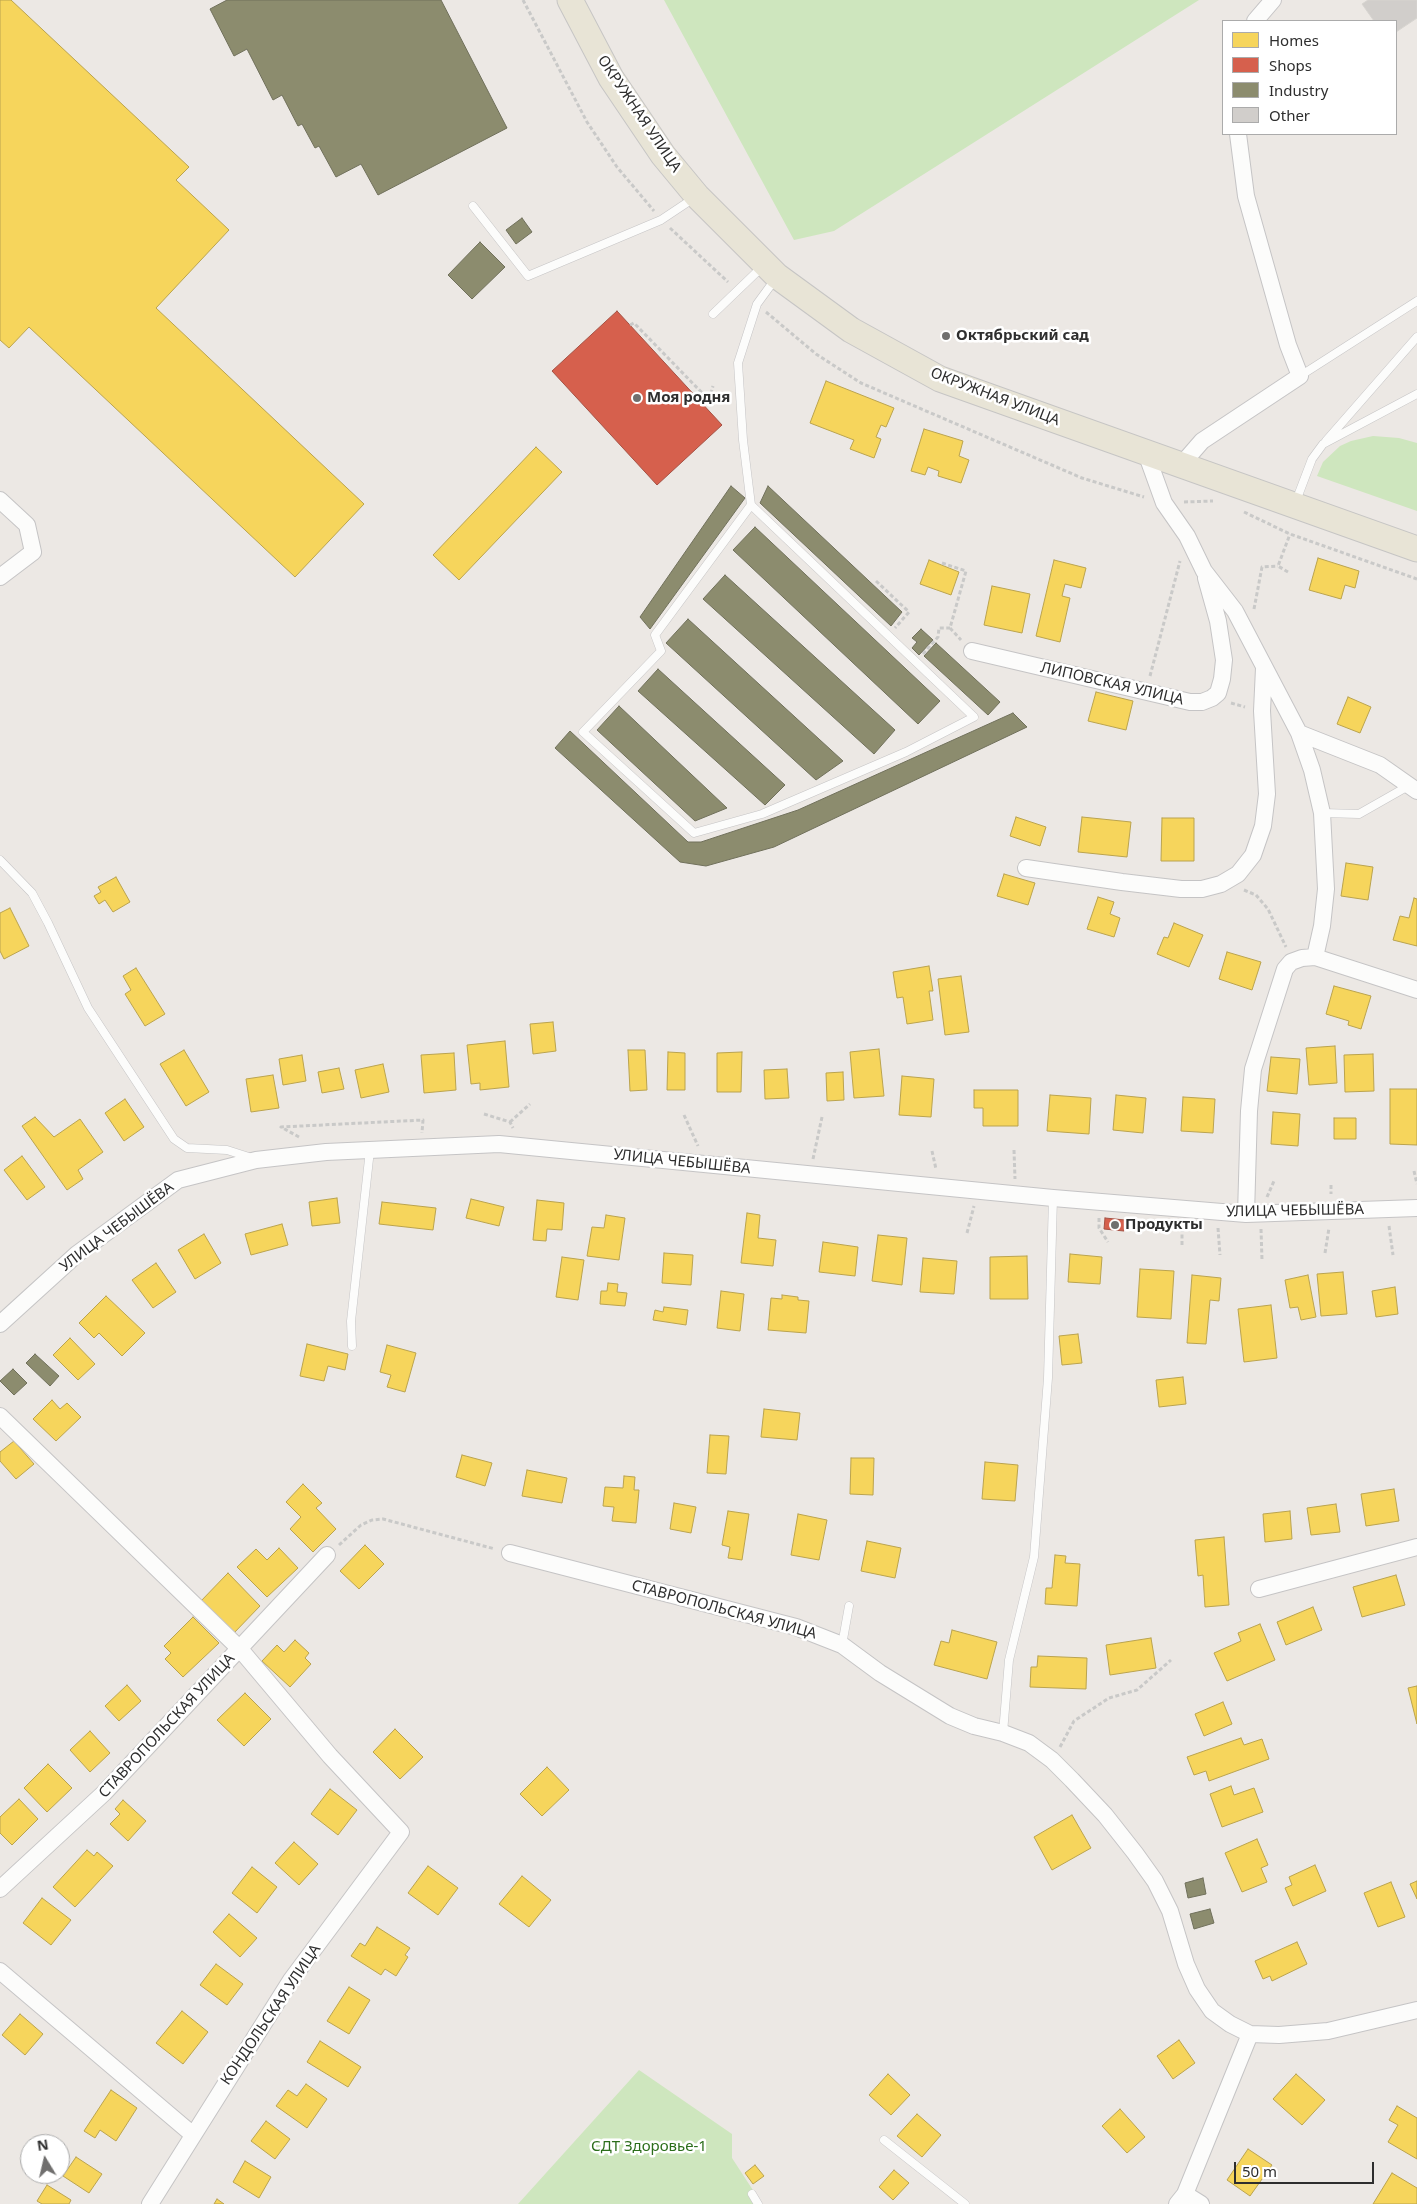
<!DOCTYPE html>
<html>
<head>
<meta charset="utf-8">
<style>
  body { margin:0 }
  #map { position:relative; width:1417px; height:2204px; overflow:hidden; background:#ece8e4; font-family:"Noto Sans",sans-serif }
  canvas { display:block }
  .legend { position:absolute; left:1222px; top:20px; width:175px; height:115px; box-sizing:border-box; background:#fff; border:1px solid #ababab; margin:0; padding:6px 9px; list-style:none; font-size:15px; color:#2e2e2e }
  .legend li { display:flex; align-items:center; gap:10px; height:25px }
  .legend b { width:25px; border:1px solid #ababab }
  .north { position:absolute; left:20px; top:2134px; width:50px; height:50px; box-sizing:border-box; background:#fff; border:1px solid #ababab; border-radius:50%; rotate:351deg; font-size:14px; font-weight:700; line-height:20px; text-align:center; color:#2e2e2e }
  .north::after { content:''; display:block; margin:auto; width:18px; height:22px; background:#706f6e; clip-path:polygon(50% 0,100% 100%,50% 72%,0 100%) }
  .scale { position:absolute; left:1234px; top:2162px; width:140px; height:22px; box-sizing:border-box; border:2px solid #2e2e2e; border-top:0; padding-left:6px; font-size:15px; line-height:18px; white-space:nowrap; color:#2e2e2e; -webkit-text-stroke:4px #fff; paint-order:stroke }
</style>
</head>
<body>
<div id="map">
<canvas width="1417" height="2204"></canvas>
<ul class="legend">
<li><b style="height:14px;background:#f6d55c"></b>Homes</li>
<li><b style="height:14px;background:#d6604d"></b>Shops</li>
<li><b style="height:14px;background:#8c8c6e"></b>Industry</li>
<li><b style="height:14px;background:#d1cecb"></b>Other</li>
</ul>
<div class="north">N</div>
<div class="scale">50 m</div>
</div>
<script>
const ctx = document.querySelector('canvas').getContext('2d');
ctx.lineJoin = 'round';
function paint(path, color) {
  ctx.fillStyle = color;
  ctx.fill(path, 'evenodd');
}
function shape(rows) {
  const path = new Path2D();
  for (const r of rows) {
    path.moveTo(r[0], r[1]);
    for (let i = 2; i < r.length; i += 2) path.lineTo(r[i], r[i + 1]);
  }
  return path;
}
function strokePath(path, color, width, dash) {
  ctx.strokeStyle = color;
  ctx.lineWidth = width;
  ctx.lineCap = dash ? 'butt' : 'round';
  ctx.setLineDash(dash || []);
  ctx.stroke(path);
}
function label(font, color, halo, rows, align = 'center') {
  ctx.font = font + ' "Noto Sans",sans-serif';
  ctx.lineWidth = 5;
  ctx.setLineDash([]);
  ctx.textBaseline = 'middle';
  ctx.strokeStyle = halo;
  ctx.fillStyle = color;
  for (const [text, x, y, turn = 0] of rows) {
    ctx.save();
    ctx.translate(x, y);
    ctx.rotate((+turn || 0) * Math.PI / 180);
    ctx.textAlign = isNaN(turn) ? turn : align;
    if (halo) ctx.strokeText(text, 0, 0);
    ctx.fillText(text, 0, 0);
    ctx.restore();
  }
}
paint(shape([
  [664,0,1199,0,834,231,794,240],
  [1373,436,1399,438,1417,443,1417,511,1317,476,1323,462,1340,446,1351,441],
  [639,2070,732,2134,732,2158,762,2204,518,2204]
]), '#cee6be');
const homes = shape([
  [0,0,11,0,189,167,176,180,229,230,156,308,364,504,295,577,29,327,9,348,0,340,0,0],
  [826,381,894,408,886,427,881,425,876,437,881,439,874,458,850,449,854,440,810,423,826,381],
  [924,429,963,441,959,456,969,460,961,483,938,476,939,471,928,467,925,475,911,471,924,429],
  [536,447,562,472,459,580,433,555,536,447],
  [1318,558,1359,571,1355,588,1345,585,1341,599,1309,590,1318,558],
  [929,560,959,572,951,595,920,584,929,560],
  [1054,560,1086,568,1081,588,1065,584,1062,596,1070,598,1060,642,1036,636,1054,560],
  [992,586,1030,594,1022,633,984,625,992,586],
  [1096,692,1133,701,1126,730,1088,721,1096,692],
  [1348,697,1371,707,1360,733,1337,724,1348,697],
  [1016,817,1046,827,1040,846,1010,836,1016,817],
  [1082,817,1131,822,1127,857,1078,852,1082,817],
  [1162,818,1194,818,1194,861,1161,861,1162,818],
  [1346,863,1373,867,1368,900,1341,896,1346,863],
  [1004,874,1035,883,1028,905,997,896,1004,874],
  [116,877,130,902,113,912,105,900,99,904,94,896,101,892,98,887,116,877],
  [1098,897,1114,902,1110,914,1120,918,1114,937,1087,929,1098,897],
  [1414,898,1417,899,1417,946,1393,940,1400,916,1409,918,1414,898],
  [10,908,29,946,4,959,0,951,0,913,10,908],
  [1174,923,1203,935,1189,967,1157,954,1164,937,1168,938,1174,923],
  [1227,952,1261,962,1252,990,1219,979,1227,952],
  [929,966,933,991,929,991,933,1020,907,1024,903,997,897,998,893,972,929,966],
  [136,968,165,1014,145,1026,125,994,131,990,123,976,136,968],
  [961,976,969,1032,945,1035,938,979,961,976],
  [1334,986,1371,996,1361,1029,1348,1025,1349,1021,1326,1014,1334,986],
  [553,1022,556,1051,533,1054,530,1024,553,1022],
  [505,1041,509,1087,480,1090,480,1083,471,1084,467,1045,505,1041],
  [1335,1046,1337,1083,1309,1085,1306,1048,1335,1046],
  [879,1049,884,1096,854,1098,850,1052,879,1049],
  [184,1050,209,1092,186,1106,160,1064,184,1050],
  [628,1050,645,1050,647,1090,630,1091,628,1050],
  [668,1052,685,1053,685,1090,667,1090,668,1052],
  [742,1052,741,1092,717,1092,717,1053,742,1052],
  [454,1053,456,1090,424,1093,421,1055,454,1053],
  [1373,1054,1374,1091,1345,1092,1344,1055,1373,1054],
  [302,1055,306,1081,283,1085,279,1059,302,1055],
  [1271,1057,1300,1059,1297,1094,1267,1091,1271,1057],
  [383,1064,389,1092,361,1098,355,1070,383,1064],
  [339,1068,344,1089,322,1093,318,1072,339,1068],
  [787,1069,789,1098,765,1099,764,1070,787,1069],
  [843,1072,844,1100,827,1101,826,1073,843,1072],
  [273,1075,279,1108,251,1112,246,1079,273,1075],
  [902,1076,934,1079,931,1117,899,1115,902,1076],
  [1390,1089,1417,1089,1417,1145,1390,1144,1390,1089],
  [974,1090,1018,1090,1018,1126,983,1126,983,1108,974,1108,974,1090],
  [1050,1095,1091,1098,1089,1134,1047,1131,1050,1095],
  [1116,1095,1146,1098,1143,1133,1113,1130,1116,1095],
  [1183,1097,1215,1099,1213,1133,1181,1131,1183,1097],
  [125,1099,144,1127,124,1141,105,1113,125,1099],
  [1273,1112,1300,1114,1298,1146,1271,1144,1273,1112],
  [35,1117,54,1137,80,1119,103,1152,78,1170,83,1179,67,1190,22,1126,35,1117],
  [1334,1118,1356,1118,1356,1139,1334,1139,1334,1118],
  [22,1156,45,1187,27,1200,4,1170,22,1156],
  [337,1198,340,1223,312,1226,309,1202,337,1198],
  [471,1199,504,1207,499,1226,466,1218,471,1199],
  [537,1200,564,1203,562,1230,547,1229,546,1241,533,1240,537,1200],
  [382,1202,436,1208,433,1230,379,1224,382,1202],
  [747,1213,760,1215,758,1238,776,1240,773,1266,741,1263,747,1213],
  [606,1215,625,1218,619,1260,587,1256,592,1227,604,1228,606,1215],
  [282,1224,288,1245,251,1255,245,1234,282,1224],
  [204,1234,221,1263,195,1279,178,1250,204,1234],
  [878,1235,907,1238,902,1285,872,1281,878,1235],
  [823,1242,858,1247,855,1276,819,1272,823,1242],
  [664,1253,693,1255,691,1285,662,1283,664,1253],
  [1070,1254,1102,1257,1100,1284,1068,1282,1070,1254],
  [1027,1256,1028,1299,990,1299,990,1257,1027,1256],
  [562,1257,584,1260,578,1300,556,1297,562,1257],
  [923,1258,957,1261,954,1294,920,1292,923,1258],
  [156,1263,176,1292,153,1308,132,1280,156,1263],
  [1140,1269,1174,1271,1171,1319,1137,1317,1140,1269],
  [1343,1272,1347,1314,1321,1316,1317,1274,1343,1272],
  [1192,1275,1221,1278,1219,1301,1210,1300,1206,1344,1187,1343,1192,1275],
  [1308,1275,1316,1317,1301,1320,1298,1307,1290,1308,1285,1280,1308,1275],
  [608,1283,618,1284,617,1292,627,1293,625,1306,600,1304,601,1291,607,1291,608,1283],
  [1395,1287,1398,1314,1376,1317,1372,1291,1395,1287],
  [721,1291,744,1294,740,1331,717,1328,721,1291],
  [782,1295,798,1297,798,1300,809,1301,806,1333,768,1330,771,1298,782,1299,782,1295],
  [106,1296,145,1333,122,1356,99,1333,94,1338,79,1323,106,1296],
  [1271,1305,1277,1358,1244,1362,1238,1309,1271,1305],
  [664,1307,688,1310,686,1325,653,1320,655,1310,663,1312,664,1307],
  [1078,1334,1082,1363,1062,1365,1059,1336,1078,1334],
  [70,1338,95,1364,78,1380,53,1355,70,1338],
  [307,1344,348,1354,345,1370,328,1366,324,1381,300,1376,307,1344],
  [387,1345,416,1353,405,1392,387,1387,391,1375,380,1372,387,1345],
  [1183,1377,1186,1404,1159,1407,1156,1380,1183,1377],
  [52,1400,60,1409,67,1403,81,1417,56,1441,33,1419,52,1400],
  [764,1409,800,1413,797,1440,761,1437,764,1409],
  [710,1435,729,1436,726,1474,707,1473,710,1435],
  [14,1441,34,1464,16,1479,0,1461,0,1452,14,1441],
  [462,1455,492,1463,485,1486,456,1477,462,1455],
  [851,1458,874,1458,873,1495,850,1494,851,1458],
  [985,1462,1018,1465,1015,1501,982,1499,985,1462],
  [527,1470,567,1478,562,1503,522,1496,527,1470],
  [624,1476,635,1477,634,1490,639,1490,636,1523,612,1521,614,1507,603,1506,605,1487,623,1488,624,1476],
  [303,1484,322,1503,316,1508,336,1529,313,1552,290,1529,301,1517,286,1502,303,1484],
  [1394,1489,1399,1521,1366,1526,1361,1494,1394,1489],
  [674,1503,696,1507,691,1533,670,1529,674,1503],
  [1336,1504,1340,1532,1311,1535,1307,1508,1336,1504],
  [728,1511,749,1514,742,1560,728,1558,730,1547,722,1545,728,1511],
  [1290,1511,1292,1539,1265,1542,1263,1514,1290,1511],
  [798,1514,827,1520,819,1560,791,1555,798,1514],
  [1224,1537,1229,1605,1205,1607,1203,1575,1198,1576,1195,1540,1224,1537],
  [867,1541,901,1548,895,1578,861,1571,867,1541],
  [365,1545,384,1564,359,1589,340,1571,365,1545],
  [279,1548,298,1568,267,1597,237,1567,256,1549,267,1560,279,1548],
  [1055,1555,1066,1556,1065,1563,1080,1564,1077,1606,1045,1604,1046,1588,1052,1588,1055,1555],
  [228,1573,260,1606,233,1634,200,1602,228,1573],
  [1396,1575,1405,1605,1362,1617,1353,1587,1396,1575],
  [1313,1607,1322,1630,1286,1645,1277,1622,1313,1607],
  [193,1617,219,1643,183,1677,165,1659,171,1653,164,1646,193,1617],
  [1260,1624,1275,1660,1227,1681,1214,1653,1241,1641,1238,1633,1260,1624],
  [952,1630,997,1642,987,1679,934,1665,941,1641,949,1643,952,1630],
  [1151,1638,1156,1668,1110,1675,1106,1645,1151,1638],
  [295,1640,309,1653,305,1658,311,1664,290,1687,262,1661,277,1645,284,1652,295,1640],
  [1038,1656,1087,1658,1086,1689,1030,1687,1031,1667,1037,1667,1038,1656],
  [127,1685,141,1701,119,1721,105,1706,127,1685],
  [1417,1686,1417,1724,1408,1688,1417,1686],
  [245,1693,271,1719,244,1746,217,1720,245,1693],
  [1223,1702,1232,1724,1204,1736,1195,1714,1223,1702],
  [395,1729,423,1757,400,1779,373,1752,395,1729],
  [90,1731,110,1753,90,1772,70,1750,90,1731],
  [1241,1738,1244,1745,1262,1739,1269,1759,1209,1781,1206,1771,1194,1775,1187,1757,1241,1738],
  [48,1764,72,1788,47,1812,24,1788,48,1764],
  [547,1767,569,1790,542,1816,520,1794,547,1767],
  [1231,1786,1234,1795,1254,1788,1263,1812,1222,1827,1210,1794,1231,1786],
  [330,1789,357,1810,338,1835,311,1814,330,1789],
  [19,1799,38,1819,12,1845,0,1833,0,1817,19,1799],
  [123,1800,146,1821,128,1841,110,1824,120,1814,115,1809,123,1800],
  [1072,1815,1091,1848,1052,1870,1034,1837,1072,1815],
  [1257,1839,1268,1865,1261,1868,1267,1882,1242,1892,1225,1853,1257,1839],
  [294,1842,318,1864,299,1885,275,1863,294,1842],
  [87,1850,94,1856,97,1852,113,1866,75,1907,53,1887,87,1850],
  [1315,1865,1326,1891,1293,1906,1285,1888,1292,1885,1289,1877,1315,1865],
  [428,1866,458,1888,438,1915,408,1893,428,1866],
  [252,1867,277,1887,257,1913,232,1893,252,1867],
  [522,1876,551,1900,529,1927,499,1904,522,1876],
  [1417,1881,1417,1899,1410,1884,1417,1881],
  [1391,1882,1405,1917,1378,1927,1364,1893,1391,1882],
  [42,1898,71,1920,51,1945,23,1923,42,1898],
  [229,1914,257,1938,240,1957,213,1932,229,1914],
  [377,1927,410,1948,405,1955,408,1957,396,1976,385,1969,381,1975,351,1956,360,1943,365,1946,377,1927],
  [1297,1942,1307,1964,1272,1981,1270,1976,1263,1979,1255,1961,1297,1942],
  [216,1964,243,1984,227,2005,200,1985,216,1964],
  [349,1987,370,2000,349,2034,327,2021,349,1987],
  [182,2011,208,2032,183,2064,156,2043,182,2011],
  [20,2014,43,2034,25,2055,2,2035,20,2014],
  [1179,2040,1195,2063,1173,2079,1157,2056,1179,2040],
  [320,2041,361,2067,348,2087,307,2062,320,2041],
  [888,2074,910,2095,891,2115,869,2095,888,2074],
  [1296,2074,1325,2100,1302,2125,1273,2099,1296,2074],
  [306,2084,327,2099,307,2128,276,2106,288,2090,297,2096,306,2084],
  [111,2090,137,2108,116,2141,100,2130,95,2138,84,2131,111,2090],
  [1397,2106,1417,2118,1417,2159,1388,2142,1398,2125,1389,2120,1397,2106],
  [1120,2109,1145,2137,1127,2153,1102,2126,1120,2109],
  [917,2114,941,2135,922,2157,897,2136,917,2114],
  [266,2121,290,2139,275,2159,251,2141,266,2121],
  [1248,2149,1272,2165,1250,2196,1227,2180,1248,2149],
  [76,2157,102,2174,89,2193,63,2176,76,2157],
  [245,2161,271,2177,259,2198,233,2182,245,2161],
  [755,2165,764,2176,753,2184,745,2173,755,2165],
  [894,2170,909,2183,893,2200,879,2187,894,2170],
  [1392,2173,1417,2188,1417,2204,1373,2204,1392,2173],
  [47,2185,71,2200,69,2204,42,2204,37,2201,47,2185],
  [217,2199,224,2204,214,2204,217,2199]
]);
paint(homes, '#f6d55c');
strokePath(homes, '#baa34e', 1);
const shops = shape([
  [617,311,722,425,657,485,552,371,617,311],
  [1105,1218,1125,1220,1124,1231,1104,1229,1105,1218]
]);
paint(shops, '#d6604d');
strokePath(shops, '#a45144', 1);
const industry = shape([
  [227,0,441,0,507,128,378,195,361,164,336,177,319,146,315,148,302,124,298,126,282,95,273,100,247,49,234,56,210,9,227,0],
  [522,218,532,232,516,244,506,230,522,218],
  [480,242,505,267,472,299,448,275,480,242],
  [731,486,745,498,650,629,640,617,731,486],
  [768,486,902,612,891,626,760,503,768,486],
  [755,527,940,701,918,724,733,550,755,527],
  [725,575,895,730,874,754,703,599,725,575],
  [688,619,843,761,816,780,666,643,688,619],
  [921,629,933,640,919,655,912,648,917,642,912,638,921,629],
  [936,643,1000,702,988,715,924,656,936,643],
  [658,669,785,785,765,805,638,691,658,669],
  [619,706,727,808,695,821,597,730,619,706],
  [1013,713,1027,727,774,847,706,866,680,862,555,748,570,731,688,842,701,842,798,810,1013,713],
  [35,1354,59,1376,50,1386,26,1363,35,1354],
  [13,1369,27,1383,14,1395,0,1381,13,1369],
  [1203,1878,1206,1894,1188,1898,1185,1883,1203,1878],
  [1210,1909,1214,1923,1194,1929,1190,1914,1210,1909]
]);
paint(industry, '#8c8c6e');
strokePath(industry, '#70705b', 1);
const building = shape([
  [1368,0,1417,0,1417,18,1396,32,1396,21,1374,21,1362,4,1368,0]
]);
paint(building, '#d1cecb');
strokePath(building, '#d7d4d0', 1);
const lane = shape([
  [473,206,528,276,661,220,694,198],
  [713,314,762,267],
  [1300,376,1417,301],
  [1326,441,1417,337],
  [1296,501,1312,459,1323,444,1417,394],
  [751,505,655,635,661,651,583,732,694,833,762,814,906,752,974,717,751,505,743,440,738,363,757,304,776,278],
  [1322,813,1359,814,1410,785],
  [0,860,32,893,48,923,88,1008,174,1139,187,1148,227,1150,252,1158],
  [352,1346,351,1321,370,1150],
  [842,1645,849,1606],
  [1003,1733,1009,1660,1034,1557,1048,1378,1053,1198],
  [884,2140,965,2204],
  [752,2194,758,2204]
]);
const street = shape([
  [1255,21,1273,0],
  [1146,453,1164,503,1187,536,1204,571,1235,611,1299,733,1312,770,1322,813,1326,889,1322,926,1315,957],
  [1182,464,1202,441,1300,376,1288,345,1246,196,1238,134],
  [0,500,27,525,33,552,0,577],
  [972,651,1190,702,1202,702,1212,698,1218,693,1222,679,1224,660,1218,621,1206,578],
  [1299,733,1380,765,1417,791],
  [1026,868,1122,882,1181,889,1202,889,1221,884,1238,874,1253,855,1263,826,1267,794,1262,711,1264,668],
  [1246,1214,1249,1111,1253,1069,1285,969,1291,962,1302,958,1315,957,1417,990],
  [0,1324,77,1254,178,1180,256,1160,326,1152,499,1144,1053,1198,1246,1214,1417,1208],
  [0,1416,240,1649,330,1756,401,1832,291,1980,150,2204],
  [510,1553,796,1627,842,1645,880,1673,950,1716,974,1726,1003,1733,1029,1743,1052,1760,1072,1780,1105,1815,1135,1853,1155,1881,1170,1911,1186,1964,1197,1989,1212,2011,1230,2024,1250,2034,1279,2035,1328,2031,1417,2010],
  [1259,1589,1417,1547],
  [0,1889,104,1793,327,1555],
  [0,1971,192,2134],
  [1185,2194,1201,2204],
  [1177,2204,1185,2194,1250,2034]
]);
const primary = shape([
  [570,0,611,78,663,155,697,196,777,276,851,330,940,379,1417,549]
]);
strokePath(lane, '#c5c4c5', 9);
strokePath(street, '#c5c4c5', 18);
strokePath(primary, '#c6c5c4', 27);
strokePath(shape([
  [523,0,587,122,617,167,654,211],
  [670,228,728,282],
  [766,312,816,354,861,383,1082,478,1144,497],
  [630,325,634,323,709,400],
  [709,400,713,386],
  [1184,502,1213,501],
  [1244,512,1290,534,1417,579],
  [942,563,966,571,950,628,961,640],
  [1288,572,1278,566,1290,534],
  [876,581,909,612,895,628],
  [1254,609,1262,567,1278,566],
  [923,654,938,637,939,628,950,628],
  [1150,676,1180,561],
  [1231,703,1245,707],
  [1244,890,1256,895,1268,909,1286,947],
  [484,1114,510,1122,513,1128],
  [684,1115,698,1146],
  [510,1122,530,1104],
  [299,1137,281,1127,423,1120,422,1133],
  [1014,1150,1015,1179],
  [932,1151,936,1169],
  [813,1159,822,1117],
  [1414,1171,1417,1184],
  [1331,1185,1331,1194],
  [1267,1197,1274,1181],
  [1099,1218,1099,1228,1108,1242],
  [1389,1226,1393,1255],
  [1218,1228,1220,1255],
  [1261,1229,1262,1260],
  [967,1233,974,1206],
  [1182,1245,1182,1224],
  [1325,1253,1329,1228],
  [339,1545,361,1525,372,1520,383,1519,495,1549],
  [1060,1747,1074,1721,1109,1698,1137,1690,1171,1660]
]), '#c9c9c8', 3, [4, 2.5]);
strokePath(lane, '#fcfcfb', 8);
strokePath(street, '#fcfcfb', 16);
strokePath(primary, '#e8e4d6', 25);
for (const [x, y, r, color] of [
  [946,336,5,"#706f6e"],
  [637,398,5,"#706f6e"],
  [1115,1225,5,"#706f6e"]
]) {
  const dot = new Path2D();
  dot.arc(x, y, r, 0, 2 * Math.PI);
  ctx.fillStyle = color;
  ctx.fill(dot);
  strokePath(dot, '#fff', 2);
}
label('15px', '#2e2e2e', '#fff', [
  ["ОКРУЖНАЯ УЛИЦА",639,114,56],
  ["ОКРУЖНАЯ УЛИЦА",995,397,21],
  ["ЛИПОВСКАЯ УЛИЦА",1112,684,13],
  ["УЛИЦА ЧЕБЫШЁВА",682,1162,6],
  ["УЛИЦА ЧЕБЫШЁВА",1295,1211,-1],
  ["УЛИЦА ЧЕБЫШЁВА",117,1227,-37],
  ["СТАВРОПОЛЬСКАЯ УЛИЦА",724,1610,15],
  ["СТАВРОПОЛЬСКАЯ УЛИЦА",167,1726,-47],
  ["КОНДОЛЬСКАЯ УЛИЦА",271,2015,-56]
]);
label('bold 15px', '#2e2e2e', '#fff', [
  ["Октябрьский сад",956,336],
  ["Моя родня",647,398],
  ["Продукты",1125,1225]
], 'left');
label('15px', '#2c6e1b', '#fff', [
  ["СДТ Здоровье-1",649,2147]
]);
</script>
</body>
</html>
